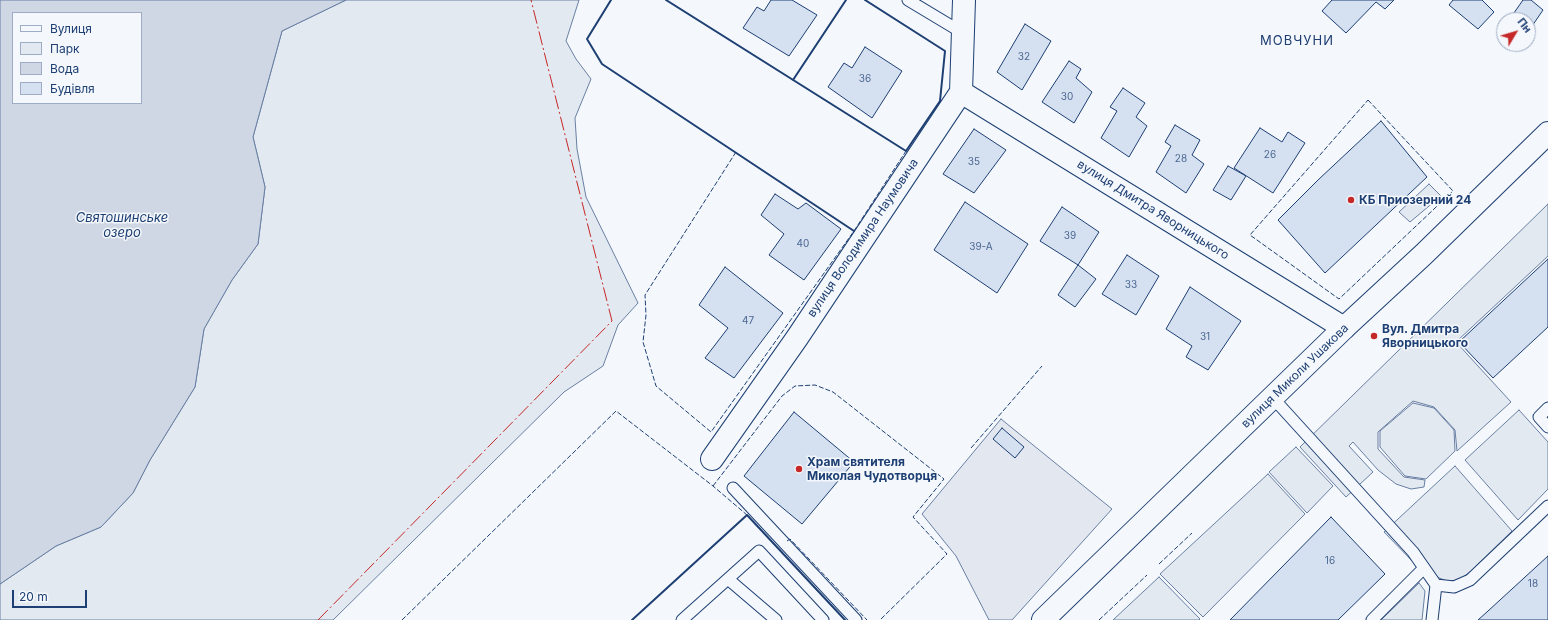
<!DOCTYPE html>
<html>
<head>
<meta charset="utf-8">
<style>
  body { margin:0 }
  #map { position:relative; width:1548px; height:620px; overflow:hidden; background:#f4f7fb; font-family:Inter,sans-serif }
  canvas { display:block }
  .legend { position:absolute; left:12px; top:12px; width:130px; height:92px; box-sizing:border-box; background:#f4f7fb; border:1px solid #9eadc5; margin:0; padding:5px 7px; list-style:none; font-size:12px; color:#1d3f73 }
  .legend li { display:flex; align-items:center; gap:8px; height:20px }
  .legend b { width:20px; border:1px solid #9eadc5 }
  .north { position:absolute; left:1496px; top:12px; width:40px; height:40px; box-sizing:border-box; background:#f4f7fb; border:1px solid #9eadc5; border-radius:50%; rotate:52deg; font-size:11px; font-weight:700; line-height:16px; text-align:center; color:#1d3f73 }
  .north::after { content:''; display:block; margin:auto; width:14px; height:18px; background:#c62828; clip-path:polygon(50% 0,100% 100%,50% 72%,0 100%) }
  .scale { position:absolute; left:12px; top:590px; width:75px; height:18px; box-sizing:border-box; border:2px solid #1d3f73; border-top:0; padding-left:5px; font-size:12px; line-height:14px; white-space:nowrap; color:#1d3f73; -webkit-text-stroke:3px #f4f7fb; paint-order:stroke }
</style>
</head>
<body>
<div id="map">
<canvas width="1548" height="620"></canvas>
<ul class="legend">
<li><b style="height:5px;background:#f4f7fb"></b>Вулиця</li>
<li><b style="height:11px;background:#e3e9f0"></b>Парк</li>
<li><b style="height:11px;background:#cfd7e4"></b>Вода</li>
<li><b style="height:11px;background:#d5e0f0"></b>Будівля</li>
</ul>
<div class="north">Пн</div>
<div class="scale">20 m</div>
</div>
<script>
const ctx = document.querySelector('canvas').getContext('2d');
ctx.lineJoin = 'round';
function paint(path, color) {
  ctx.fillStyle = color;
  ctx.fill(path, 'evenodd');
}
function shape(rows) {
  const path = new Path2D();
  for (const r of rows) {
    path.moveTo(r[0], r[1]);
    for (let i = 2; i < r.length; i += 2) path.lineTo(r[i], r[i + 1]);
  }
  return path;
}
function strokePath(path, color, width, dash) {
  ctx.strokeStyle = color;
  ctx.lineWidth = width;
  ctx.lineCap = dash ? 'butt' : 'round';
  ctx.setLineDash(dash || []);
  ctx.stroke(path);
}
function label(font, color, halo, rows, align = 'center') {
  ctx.font = font + ' Inter,sans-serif';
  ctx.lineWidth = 3;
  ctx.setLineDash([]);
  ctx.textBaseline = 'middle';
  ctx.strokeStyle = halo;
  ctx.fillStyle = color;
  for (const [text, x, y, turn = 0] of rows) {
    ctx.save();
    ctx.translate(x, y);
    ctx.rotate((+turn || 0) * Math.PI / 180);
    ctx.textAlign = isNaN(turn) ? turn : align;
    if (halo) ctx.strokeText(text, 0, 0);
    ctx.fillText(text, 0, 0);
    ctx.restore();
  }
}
const green = shape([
  [346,0,579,0,566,41,576,59,591,79,575,118,577,149,586,197,638,303,618,325,603,366,564,392,333,620,0,620,0,584,56,546,101,527,133,493,150,460,195,387,204,329,232,280,258,244,265,187,253,137,282,31,346,0],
  [1429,184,1441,196,1410,222,1399,212,1429,184],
  [1548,204,1548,256,1456,342,1511,402,1457,451,1455,430,1434,407,1413,401,1378,432,1378,449,1404,477,1425,480,1424,487,1411,489,1396,484,1378,470,1353,442,1349,446,1373,472,1346,497,1300,447,1548,204],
  [1413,403,1434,408,1454,430,1455,451,1426,479,1405,476,1380,447,1380,431,1413,403],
  [1519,410,1548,442,1548,489,1518,520,1465,460,1519,410],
  [1296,447,1333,486,1307,513,1269,472,1296,447],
  [1455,466,1512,531,1470,572,1459,580,1447,581,1429,574,1417,566,1384,532,1455,466],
  [1268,474,1305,514,1203,617,1160,574,1268,474],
  [1159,577,1200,619,1199,620,1113,620,1159,577],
  [1419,583,1425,591,1422,620,1381,620,1419,583]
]);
paint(green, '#e3e9f0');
strokePath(green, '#687fa3', 1);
const parking = shape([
  [1001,419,1112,509,1012,620,989,620,956,556,922,514,1001,419]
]);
paint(parking, '#e3e8f0');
strokePath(parking, '#687fa3', 1);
const water = shape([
  [0,0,346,0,282,31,253,137,265,187,258,244,232,280,204,329,195,387,150,460,133,493,101,527,56,546,0,584,0,0],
  [13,13,141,13,141,103,13,103,13,13]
]);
paint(water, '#cfd7e4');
strokePath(water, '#687fa3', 1);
const building = shape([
  [771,0,792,0,817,15,789,56,743,28,757,7,764,11,771,0],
  [1332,0,1394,0,1385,9,1376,2,1346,33,1322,11,1332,0],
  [1453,0,1482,0,1494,12,1478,29,1449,5,1453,0],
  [1523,0,1531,0,1543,10,1528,32,1528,20,1509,20,1523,0],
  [1025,24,1051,41,1022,90,997,72,1025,24],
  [865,47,902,71,872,118,828,87,844,63,852,68,865,47],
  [1069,61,1081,69,1076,78,1092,92,1074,123,1042,102,1069,61],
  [1123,88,1145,103,1136,117,1147,126,1129,157,1101,138,1117,111,1110,107,1123,88],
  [1381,121,1427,177,1325,273,1278,220,1318,180,1381,121],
  [1175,125,1200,140,1192,155,1204,164,1186,193,1156,172,1171,146,1165,142,1175,125],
  [1260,128,1282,142,1288,132,1305,143,1273,193,1234,168,1260,128],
  [974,129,1006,150,974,193,943,174,974,129],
  [1228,166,1246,176,1231,200,1213,190,1228,166],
  [775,194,798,209,806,203,841,229,804,280,769,255,784,234,761,215,775,194],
  [965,202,1028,244,997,293,934,250,965,202],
  [1062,207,1099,232,1078,265,1040,241,1062,207],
  [1127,255,1159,276,1136,315,1102,294,1127,255],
  [1548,259,1548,327,1493,378,1459,342,1548,259],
  [1078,265,1096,279,1075,307,1058,295,1078,265],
  [725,267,783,313,734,378,705,358,728,328,699,305,725,267],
  [1190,287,1241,321,1208,370,1186,357,1192,346,1166,329,1190,287],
  [794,412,854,462,802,524,744,476,794,412],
  [1002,428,1024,447,1015,458,993,439,1002,428],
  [1331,517,1385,574,1338,620,1230,620,1331,517],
  [1548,556,1548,620,1478,620,1488,611,1548,556]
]);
paint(building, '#d5e0f0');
strokePath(building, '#1d3f73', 1);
const lane = shape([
  [908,0,963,33],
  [1273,398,1413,552,1436,585,1454,587,1470,580,1548,506],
  [1548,408,1539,417,1548,427],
  [733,488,856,620],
  [728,579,776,620],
  [682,620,759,551,823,620],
  [1372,620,1423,569],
  [1432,620,1436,585]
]);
const street = shape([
  [961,92,1344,328],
  [712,459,797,338,961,92,964,0]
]);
const secondary = shape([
  [1043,620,1344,328,1424,254,1548,133]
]);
strokePath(lane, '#1d3f73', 13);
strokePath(street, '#1d3f73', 24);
strokePath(secondary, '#1d3f73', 24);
strokePath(lane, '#f4f7fb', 11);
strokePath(street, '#f4f7fb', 22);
strokePath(secondary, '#f4f7fb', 22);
strokePath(shape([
  [1368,100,1453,191,1339,299,1250,235,1368,100],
  [736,152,645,295,646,315,643,342,656,386,711,432,854,231,906,151],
  [971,448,1042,366],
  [713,486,782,396,795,386,815,385,833,392,944,479,913,517,947,554,880,620],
  [787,541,790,539,867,620],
  [1159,564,1192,533],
  [402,620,616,411,713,486,747,515],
  [1099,620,1147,575]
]), '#1d3f73', 1, [5, 2]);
strokePath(shape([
  [611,0,587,39,602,64,854,231],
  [666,0,906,151,940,101,945,51,865,0],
  [793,80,846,0],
  [632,620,747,515,845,620]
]), '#1d3f73', 2);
strokePath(shape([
  [318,620,612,321,531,0]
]), '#c62828', 1, [14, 3, 2, 3]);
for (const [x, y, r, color] of [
  [1351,200,4,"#c62828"],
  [1374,336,4,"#c62828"],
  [799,469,4,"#c62828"]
]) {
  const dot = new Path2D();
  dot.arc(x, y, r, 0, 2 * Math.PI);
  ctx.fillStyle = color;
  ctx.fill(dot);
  strokePath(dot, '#f4f7fb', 1.5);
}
label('10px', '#4b6792', null, [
  ["32",1024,57],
  ["36",865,79],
  ["30",1067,97],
  ["26",1270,155],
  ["28",1181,159],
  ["35",974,162],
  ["39",1070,236],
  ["40",803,244],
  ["39-А",981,247],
  ["33",1131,285],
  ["47",748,321],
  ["31",1205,337],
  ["16",1330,561],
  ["18",1533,584]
]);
label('bold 12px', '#1d3f73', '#f4f7fb', [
  ["КБ Приозерний 24",1359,200],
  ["Вул. Дмитра",1382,329],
  ["Яворницького",1382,343],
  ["Храм святителя",807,462],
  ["Миколая Чудотворця",807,476]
], 'left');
label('12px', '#1d3f73', '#f4f7fb', [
  ["вулиця Дмитра Яворницького",1153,210,32],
  ["вулиця Володимира Наумовича",863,238,-56],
  ["вулиця Миколи Ушакова",1295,376,-44]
]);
ctx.letterSpacing = '1px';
label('13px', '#1d3f73', '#f4f7fb', [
  ["МОВЧУНИ",1297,41]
]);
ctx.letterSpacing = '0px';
label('italic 13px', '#1d3f73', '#f4f7fb', [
  ["Святошинське",122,218],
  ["озеро",122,233]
]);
</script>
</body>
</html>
